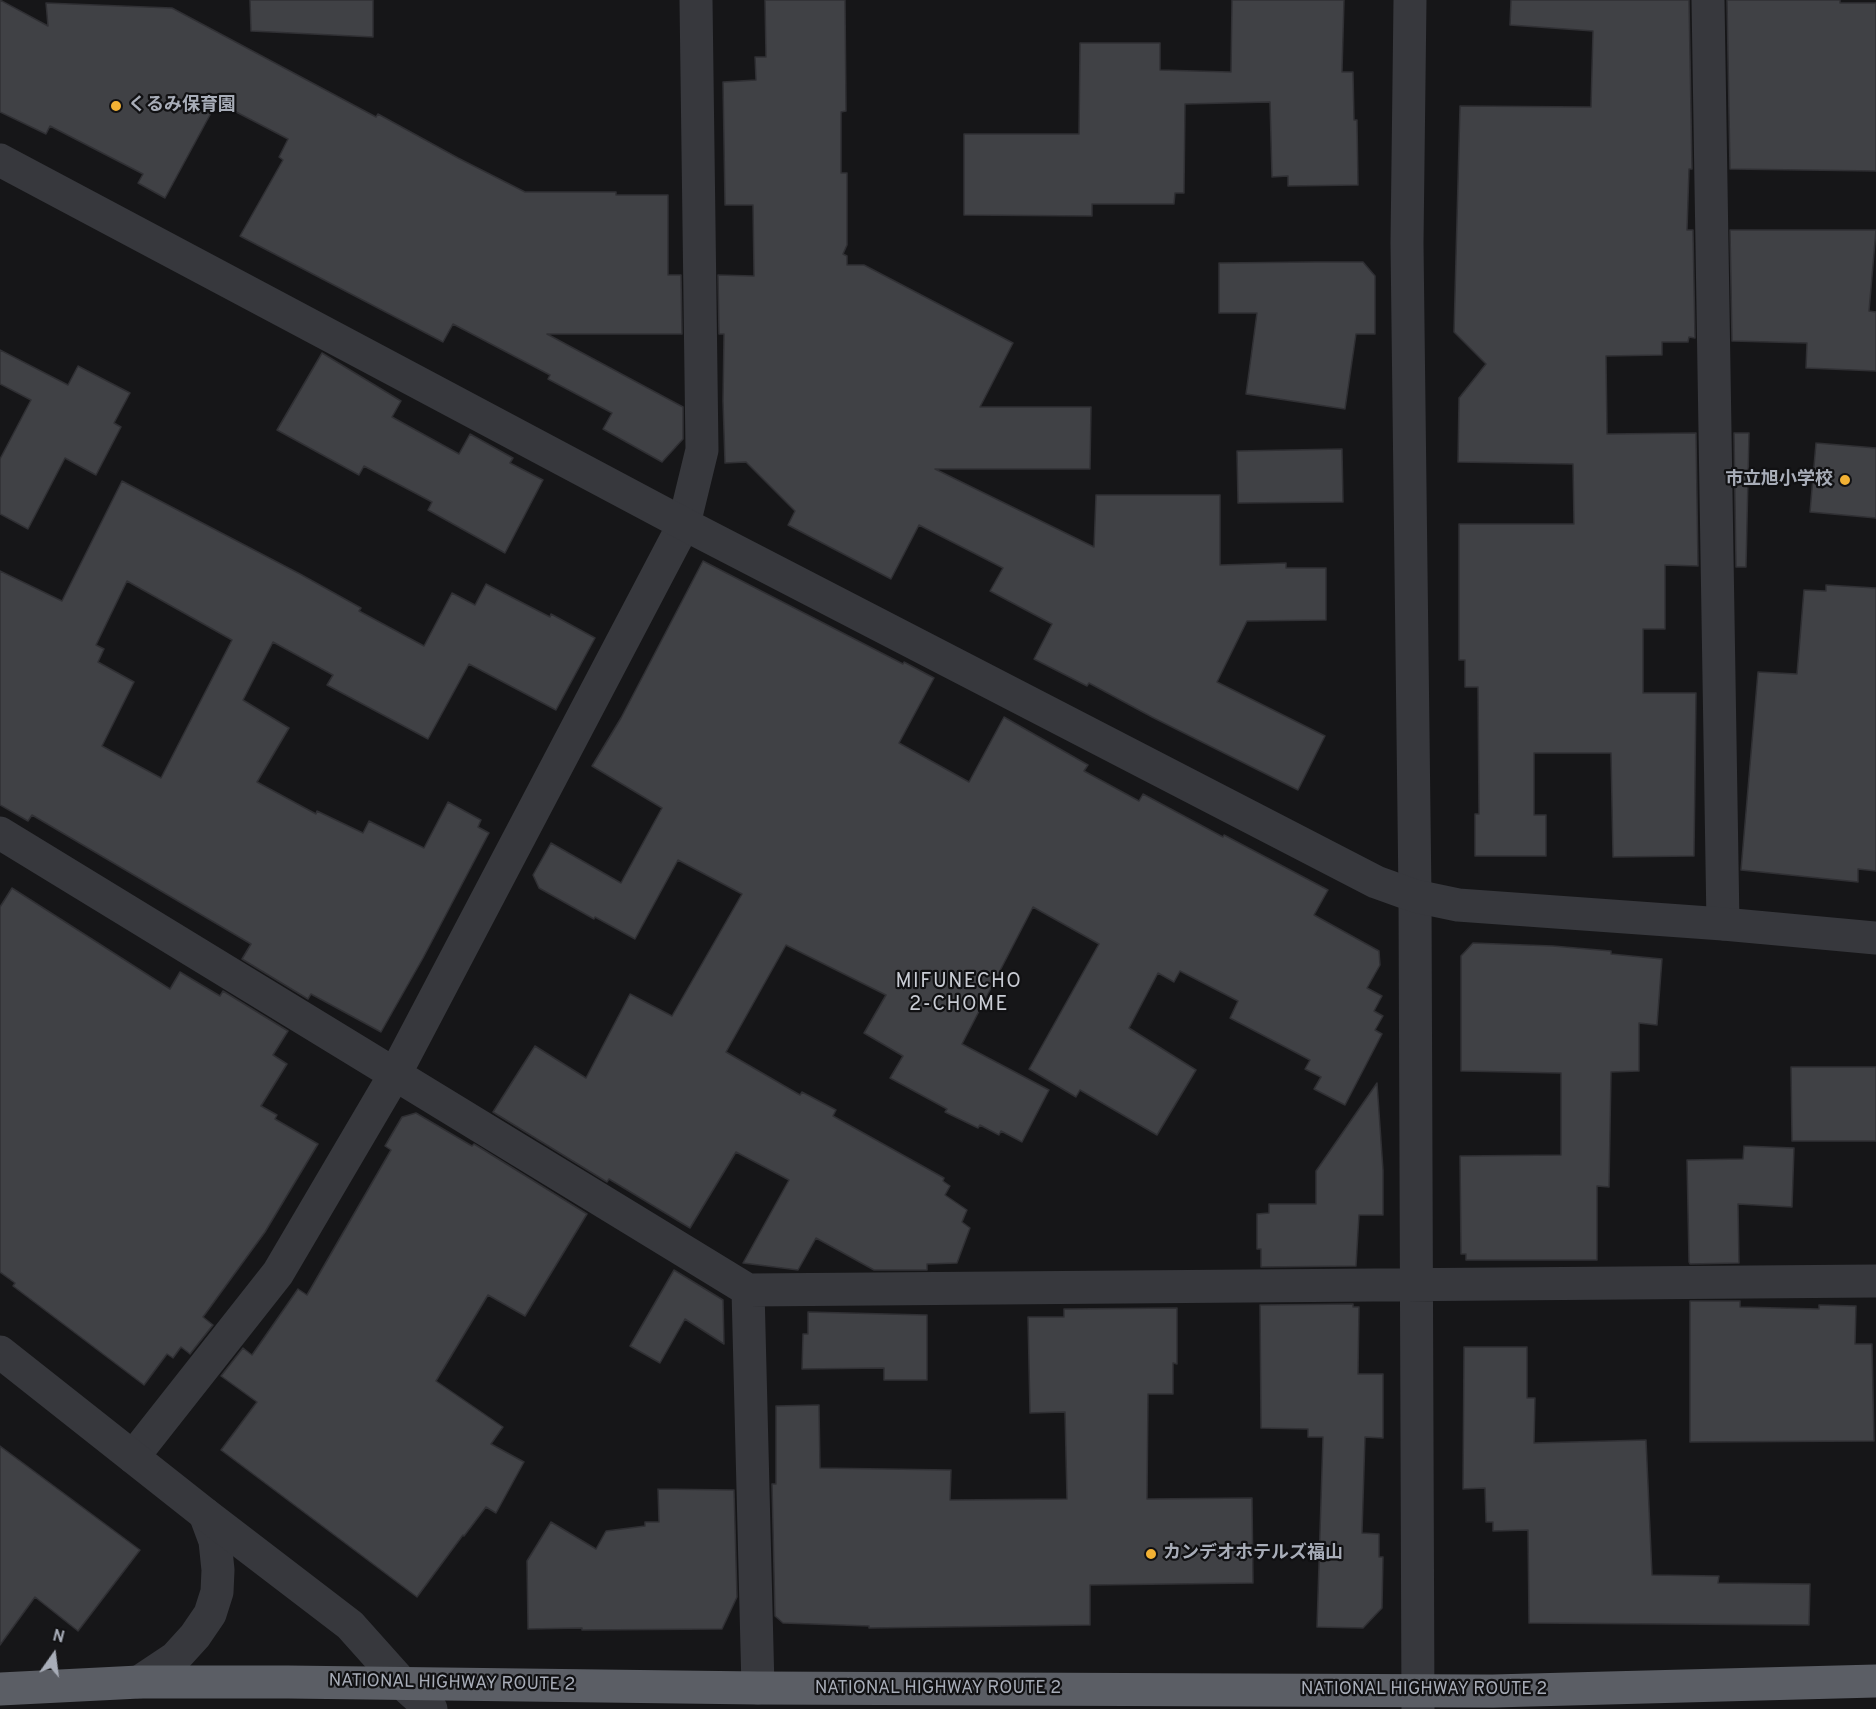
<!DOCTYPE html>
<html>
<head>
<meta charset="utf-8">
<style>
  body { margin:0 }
  #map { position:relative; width:1876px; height:1709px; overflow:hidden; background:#161618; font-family:Overpass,sans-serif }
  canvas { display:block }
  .north { position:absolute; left:24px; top:1625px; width:60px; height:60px; -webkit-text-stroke:4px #111113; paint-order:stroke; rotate:14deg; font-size:16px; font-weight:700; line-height:24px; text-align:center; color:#a8adb8 }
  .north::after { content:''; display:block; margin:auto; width:21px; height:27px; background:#a8adb8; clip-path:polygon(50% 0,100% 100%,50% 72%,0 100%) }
</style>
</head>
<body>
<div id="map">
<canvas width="1876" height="1709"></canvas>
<div class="north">N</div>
</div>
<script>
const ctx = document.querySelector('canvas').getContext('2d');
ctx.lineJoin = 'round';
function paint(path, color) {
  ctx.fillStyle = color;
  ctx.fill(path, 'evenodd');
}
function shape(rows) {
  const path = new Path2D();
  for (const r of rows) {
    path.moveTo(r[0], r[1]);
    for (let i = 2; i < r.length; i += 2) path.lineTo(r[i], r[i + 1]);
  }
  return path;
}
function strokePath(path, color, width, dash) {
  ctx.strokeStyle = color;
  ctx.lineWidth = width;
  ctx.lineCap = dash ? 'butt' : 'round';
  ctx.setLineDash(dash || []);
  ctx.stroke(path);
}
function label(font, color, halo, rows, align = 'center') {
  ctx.font = font + ' Overpass,"Noto Sans JP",sans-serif';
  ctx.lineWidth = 4.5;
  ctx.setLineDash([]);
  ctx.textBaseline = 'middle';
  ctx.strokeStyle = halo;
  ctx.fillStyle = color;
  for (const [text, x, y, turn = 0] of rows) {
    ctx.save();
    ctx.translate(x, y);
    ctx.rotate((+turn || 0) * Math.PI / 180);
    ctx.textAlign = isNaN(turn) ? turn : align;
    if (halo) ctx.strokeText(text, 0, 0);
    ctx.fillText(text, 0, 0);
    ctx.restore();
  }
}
const building = shape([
  [0,0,48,26,46,3,172,8,376,117,378,114,458,158,525,192,616,192,616,195,668,195,668,275,681,275,682,334,547,334,683,407,683,439,662,462,603,429,612,413,548,379,550,375,453,324,443,342,240,236,283,160,279,157,288,139,217,102,165,198,138,183,143,174,50,126,46,134,0,112,0,0],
  [250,0,373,0,373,37,251,31,250,0],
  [765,0,845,0,846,111,841,112,841,173,847,173,847,245,843,254,847,256,847,265,864,265,1013,343,980,407,1091,407,1090,469,935,469,1094,547,1096,495,1220,495,1220,565,1286,563,1286,568,1326,568,1326,620,1247,621,1217,682,1325,736,1298,790,1152,717,1089,683,1087,686,1034,659,1052,624,990,591,1003,568,919,525,891,579,788,525,795,511,746,462,725,463,723,401,724,334,719,334,718,275,754,276,753,205,725,205,723,82,756,80,755,57,766,57,765,0],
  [1232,0,1344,0,1342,72,1353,72,1354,120,1357,120,1358,185,1288,186,1288,176,1272,177,1270,102,1185,104,1184,193,1175,193,1174,204,1092,204,1092,216,964,215,964,134,1079,134,1080,43,1160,43,1160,70,1231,72,1232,0],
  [1511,0,1689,0,1692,169,1689,169,1687,230,1693,230,1695,338,1689,337,1688,342,1662,342,1662,355,1606,356,1607,434,1696,433,1698,566,1665,565,1665,629,1643,629,1643,693,1696,693,1694,856,1613,857,1611,753,1534,753,1534,815,1546,815,1546,856,1475,856,1475,814,1479,814,1478,687,1465,687,1465,660,1459,660,1459,524,1574,524,1573,464,1458,462,1459,398,1486,364,1454,332,1460,106,1591,107,1593,31,1510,25,1511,0],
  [1727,0,1840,0,1840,3,1876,3,1876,171,1730,169,1727,0],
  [1730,230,1876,230,1869,311,1876,312,1876,371,1806,368,1807,343,1732,341,1730,230],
  [1314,262,1363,262,1375,276,1375,334,1356,334,1345,409,1246,394,1257,313,1219,313,1219,263,1314,262],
  [0,350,68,385,78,366,130,393,114,423,121,427,96,475,65,458,28,529,0,514,0,459,31,400,0,384,0,350],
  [322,353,401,401,392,417,459,454,470,434,513,458,510,463,543,480,505,553,428,510,432,502,364,466,359,475,277,430,322,353],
  [1734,433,1749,433,1746,567,1736,567,1734,433],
  [1816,443,1876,448,1876,518,1810,512,1816,443],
  [1342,449,1343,502,1238,503,1237,451,1342,449],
  [122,481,300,574,361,608,359,611,424,646,452,593,475,605,486,584,550,617,551,614,595,638,556,710,469,664,428,739,327,685,333,675,273,642,243,700,289,728,257,782,316,814,317,811,363,833,369,821,424,848,448,802,481,820,478,827,489,833,423,958,381,1032,311,994,308,999,242,959,251,944,32,815,28,821,0,805,0,571,62,601,122,481],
  [127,581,232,640,161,778,102,746,134,682,98,662,104,649,96,645,127,581],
  [703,561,903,664,904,662,934,678,899,743,969,782,1004,717,1088,765,1084,771,1139,801,1143,794,1223,837,1224,835,1328,890,1314,915,1379,951,1380,965,1367,988,1382,996,1374,1011,1383,1016,1375,1030,1382,1034,1345,1105,1314,1089,1321,1077,1305,1069,1310,1060,1230,1018,1238,1001,1180,971,1174,982,1158,973,1129,1028,1196,1070,1157,1135,1080,1090,1076,1097,1029,1069,1099,944,1033,907,962,1044,1049,1090,1022,1142,1001,1131,999,1135,980,1125,978,1128,945,1112,947,1109,890,1078,903,1056,864,1033,886,995,786,945,726,1052,800,1095,802,1092,836,1110,833,1116,944,1178,943,1181,950,1186,945,1195,967,1210,962,1222,970,1228,957,1263,927,1264,927,1270,874,1270,816,1238,798,1270,743,1263,789,1180,736,1152,690,1228,609,1179,607,1182,493,1112,535,1046,586,1078,630,994,672,1016,742,894,678,860,635,939,595,917,594,919,539,888,533,875,551,843,621,883,662,808,592,766,621,718,703,561],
  [1826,585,1876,588,1876,871,1858,869,1858,882,1741,870,1758,672,1797,674,1804,590,1826,591,1826,585],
  [12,888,170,989,180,972,220,996,223,991,288,1031,273,1055,287,1064,261,1106,277,1115,275,1119,318,1144,265,1232,203,1317,213,1325,190,1354,181,1347,173,1358,167,1354,144,1385,13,1286,15,1283,0,1272,0,907,12,888],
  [1473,943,1553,946,1611,951,1611,954,1662,959,1657,1025,1639,1023,1639,1071,1611,1072,1609,1187,1597,1186,1597,1260,1466,1260,1466,1254,1461,1254,1460,1156,1561,1155,1561,1073,1461,1071,1461,956,1473,943],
  [1791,1067,1876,1067,1876,1141,1792,1141,1791,1067],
  [1377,1083,1383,1170,1383,1215,1359,1215,1356,1266,1261,1267,1261,1249,1257,1249,1257,1214,1269,1213,1269,1204,1316,1204,1316,1171,1377,1083],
  [416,1113,472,1146,474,1144,587,1214,525,1316,488,1295,436,1381,503,1427,491,1444,524,1462,496,1513,486,1507,464,1536,463,1535,417,1597,221,1450,257,1402,221,1376,243,1348,252,1355,298,1289,307,1295,391,1150,385,1146,402,1117,416,1113],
  [1744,1146,1794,1148,1792,1207,1738,1204,1739,1263,1690,1264,1689,1262,1687,1160,1743,1159,1744,1146],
  [674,1270,723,1300,724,1344,685,1319,660,1363,630,1346,674,1270],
  [1690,1301,1740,1301,1740,1307,1819,1309,1819,1305,1856,1306,1855,1344,1872,1344,1874,1441,1690,1442,1690,1301],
  [1353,1304,1353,1307,1359,1307,1358,1374,1383,1374,1383,1438,1365,1437,1362,1533,1379,1534,1379,1557,1383,1557,1382,1608,1363,1628,1317,1627,1323,1437,1308,1437,1308,1429,1261,1428,1260,1305,1353,1304],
  [1177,1308,1177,1364,1173,1363,1173,1394,1148,1394,1147,1499,1252,1498,1253,1583,1090,1585,1090,1625,869,1628,869,1626,783,1623,775,1616,772,1484,776,1484,776,1406,819,1405,820,1468,951,1470,950,1500,1067,1499,1065,1412,1030,1413,1028,1317,1064,1317,1064,1309,1177,1308],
  [808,1312,927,1315,927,1380,884,1380,884,1368,802,1369,803,1334,808,1334,808,1312],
  [1464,1347,1527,1347,1527,1398,1535,1398,1534,1443,1646,1440,1652,1575,1719,1576,1718,1583,1810,1584,1809,1625,1529,1623,1528,1530,1493,1531,1493,1522,1486,1522,1485,1488,1463,1489,1464,1347],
  [0,1446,140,1550,78,1631,35,1597,0,1645,0,1446],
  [658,1489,734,1490,737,1597,722,1629,582,1630,582,1628,528,1629,527,1561,551,1522,596,1549,606,1531,645,1526,645,1522,659,1522,658,1489]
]);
paint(building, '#404145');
strokePath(building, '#303034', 1.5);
strokePath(shape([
  [1410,0,1407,243,1415,896,1418,1709],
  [1708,0,1723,924],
  [0,833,748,1290,1876,1281],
  [748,1290,758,1688],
  [133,1457,278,1273,395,1074,684,524,702,450,696,0],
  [139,1682,175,1658,195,1636,210,1614,217,1592,218,1570,215,1541,205,1514]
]), '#37383d', 33);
strokePath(shape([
  [0,160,684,524,1376,882,1415,896,1458,905,1723,924,1876,938],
  [0,1352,205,1514,350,1625,401,1682,431,1709]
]), '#37383d', 33);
strokePath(shape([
  [0,1689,139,1682,288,1682,758,1688,1493,1691,1876,1681]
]), '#5b5e65', 33);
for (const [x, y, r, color] of [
  [116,106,6,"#f2b134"],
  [1845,480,6,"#f2b134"],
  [1151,1554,6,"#f2b134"]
]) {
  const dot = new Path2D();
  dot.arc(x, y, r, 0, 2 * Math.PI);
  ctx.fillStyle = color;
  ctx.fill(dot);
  strokePath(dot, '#111113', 2);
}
label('bold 18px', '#a8adb8', '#111113', [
  ["くるみ保育園",128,106],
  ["市立旭小学校",1833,480,"right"],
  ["カンデオホテルズ福山",1163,1554]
], 'left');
label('18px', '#a8adb8', '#111113', [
  ["NATIONAL HIGHWAY ROUTE 2",452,1684,1],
  ["NATIONAL HIGHWAY ROUTE 2",938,1689],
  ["NATIONAL HIGHWAY ROUTE 2",1424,1690]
]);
ctx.letterSpacing = '1.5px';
label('20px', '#c9ccd4', '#111113', [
  ["MIFUNECHO",959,983],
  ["2-CHOME",959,1006]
]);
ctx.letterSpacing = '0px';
</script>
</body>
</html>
